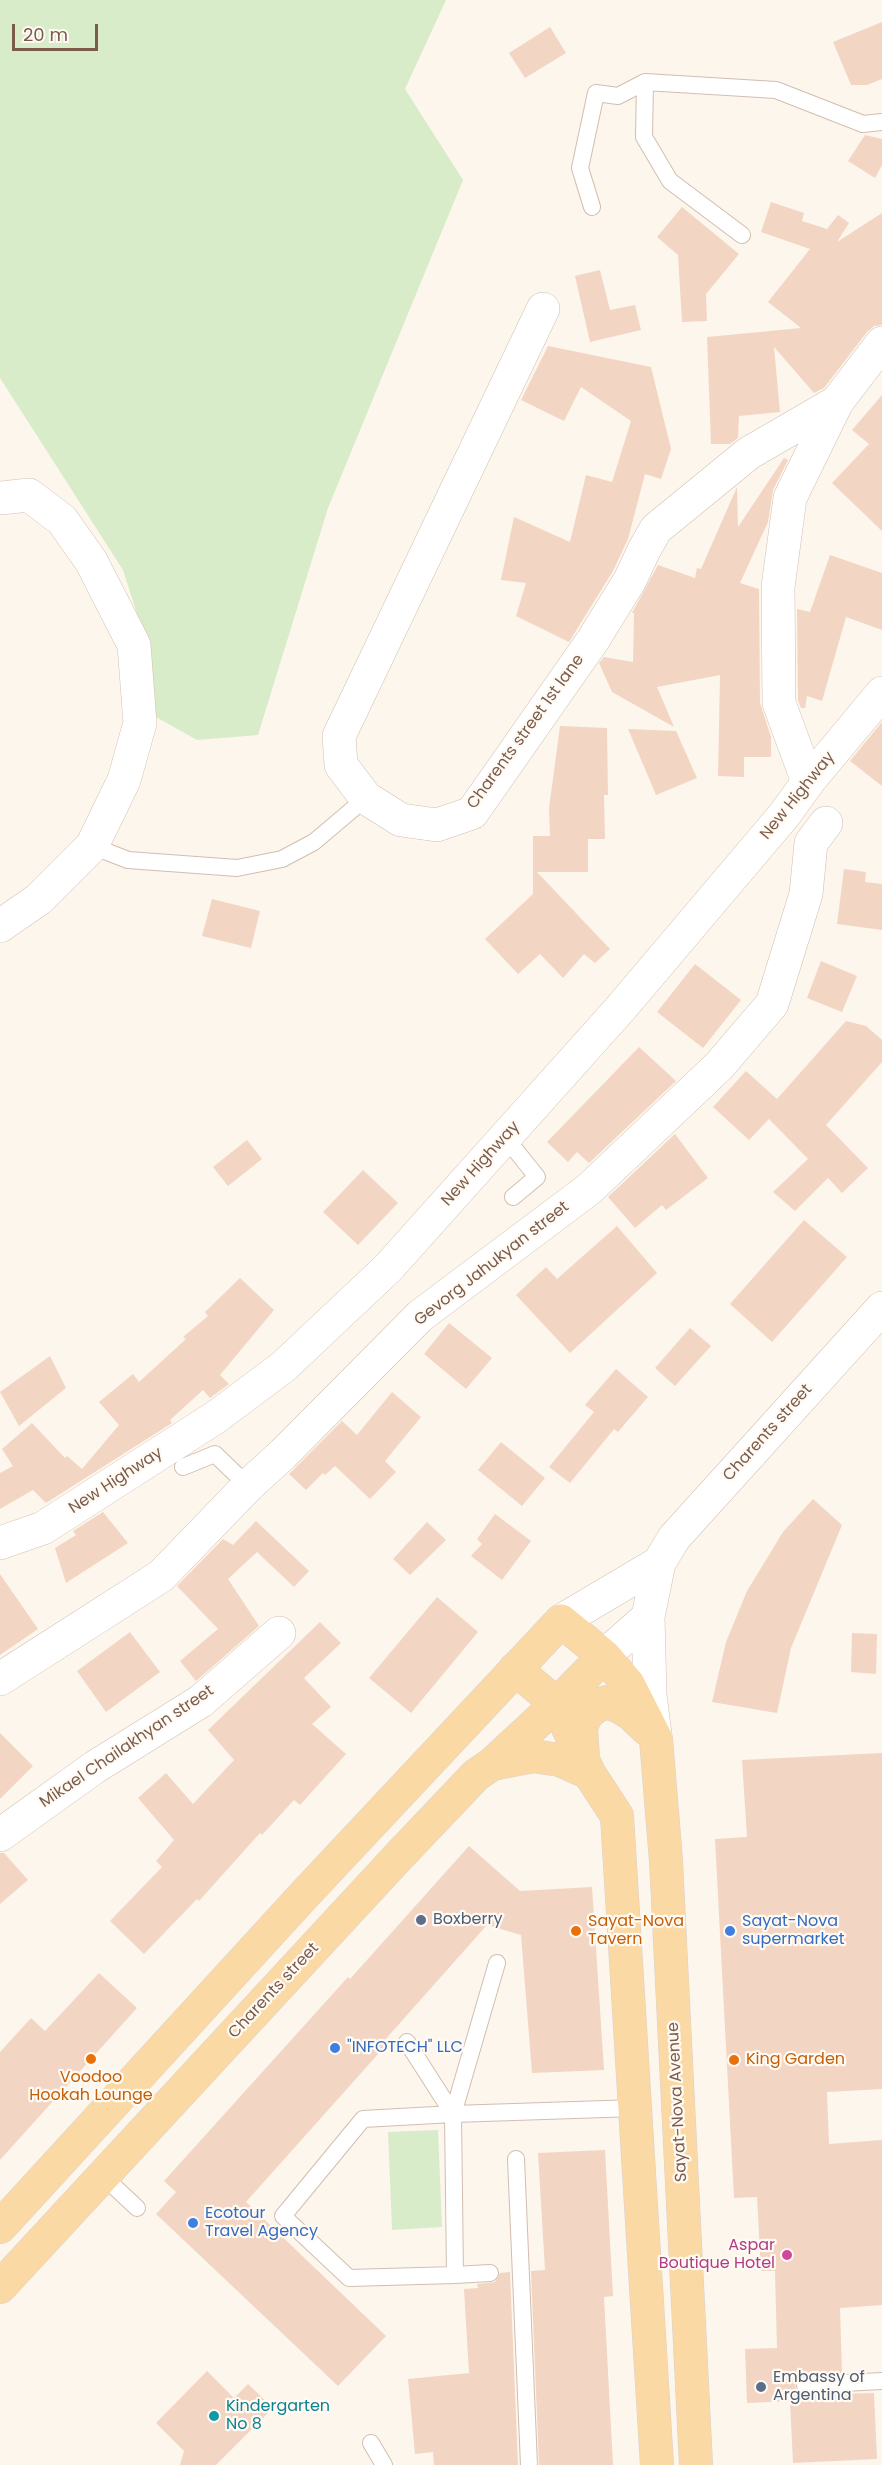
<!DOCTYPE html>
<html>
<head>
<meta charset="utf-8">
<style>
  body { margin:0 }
  #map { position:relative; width:882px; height:2465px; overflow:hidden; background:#fdf6ec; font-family:Poppins,sans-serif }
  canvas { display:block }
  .scale { position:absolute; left:12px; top:24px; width:86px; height:27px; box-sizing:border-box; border:3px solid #7a5c4d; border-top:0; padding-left:8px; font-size:18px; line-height:21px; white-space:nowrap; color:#7a5c4d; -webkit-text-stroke:4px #fffaf3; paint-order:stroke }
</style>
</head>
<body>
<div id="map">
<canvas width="882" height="2465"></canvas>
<div class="scale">20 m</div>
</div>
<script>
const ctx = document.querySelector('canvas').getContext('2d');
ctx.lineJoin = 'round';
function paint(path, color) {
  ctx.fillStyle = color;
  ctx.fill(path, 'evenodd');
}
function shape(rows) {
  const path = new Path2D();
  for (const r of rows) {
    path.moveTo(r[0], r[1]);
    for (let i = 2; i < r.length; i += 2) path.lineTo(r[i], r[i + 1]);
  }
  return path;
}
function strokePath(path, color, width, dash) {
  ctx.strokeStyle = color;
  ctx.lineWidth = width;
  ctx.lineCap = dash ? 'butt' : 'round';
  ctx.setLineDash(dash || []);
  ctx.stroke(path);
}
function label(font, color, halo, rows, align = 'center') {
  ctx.font = font + ' Poppins,sans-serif';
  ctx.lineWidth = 4.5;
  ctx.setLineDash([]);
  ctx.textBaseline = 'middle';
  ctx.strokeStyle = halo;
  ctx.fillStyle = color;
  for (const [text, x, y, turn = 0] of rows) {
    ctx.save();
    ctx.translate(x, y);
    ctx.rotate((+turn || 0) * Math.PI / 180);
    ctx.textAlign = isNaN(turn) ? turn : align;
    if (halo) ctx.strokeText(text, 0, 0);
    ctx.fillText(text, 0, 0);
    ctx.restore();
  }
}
paint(shape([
  [0,0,446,0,405,89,463,180,328,508,258,735,197,740,156,717,146,642,123,570,0,378],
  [438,2130,442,2227,392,2230,388,2132]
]), '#d8ecc9');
paint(shape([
  [882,22,882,79,867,85,851,85,833,42],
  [550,27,566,53,525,78,509,53],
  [865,135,882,139,882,165,875,178,848,161],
  [771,202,804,213,802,221,827,229,838,215,849,223,837,242,882,213,882,325,874,326,867,332,824,388,814,393,774,347,780,412,739,416,738,438,730,444,711,444,707,337,801,328,768,302,810,249,761,232],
  [682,207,739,254,706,294,707,321,682,322,678,255,657,237],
  [600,270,610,310,635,305,641,330,590,342,575,276],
  [548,346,651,367,671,449,661,479,645,474,628,539,613,571,569,642,516,616,526,583,501,580,514,517,570,542,586,475,612,482,631,421,581,387,564,421,521,400],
  [882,395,882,531,832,483,869,444,852,430],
  [784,458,788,460,773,490,768,522,740,583,759,589,760,703,771,737,771,757,744,757,744,777,718,776,720,675,657,687,674,727,612,692,599,663,604,657,633,662,634,613,632,613,658,565,695,578,697,568,701,569,737,487,738,527],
  [830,555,882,573,882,630,846,617,822,701,807,696,805,708,801,708,798,700,797,609,810,612],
  [882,722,882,786,850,761],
  [560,726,607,728,608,795,604,795,605,839,588,839,588,872,537,872,610,949,595,963,584,954,563,978,540,954,518,974,485,939,533,894,533,836,550,836,549,808],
  [628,729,676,731,697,778,656,795],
  [844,869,866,872,865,882,882,884,882,930,837,924],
  [212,899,260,911,251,948,202,936],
  [821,961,857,976,842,1012,807,998],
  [695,964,741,1000,703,1048,657,1012],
  [846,1021,866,1026,882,1040,882,1062,826,1125,868,1168,842,1193,828,1178,795,1211,773,1192,808,1159,769,1119,749,1140,713,1107,746,1071,777,1099],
  [639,1047,676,1081,589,1163,577,1152,568,1162,547,1142],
  [675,1134,708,1178,666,1210,662,1205,635,1228,608,1197],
  [247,1140,262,1159,228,1186,213,1167],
  [363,1170,398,1203,358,1245,323,1212],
  [804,1220,847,1257,772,1342,730,1304],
  [617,1226,657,1273,570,1353,516,1295,546,1267,557,1279],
  [240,1278,274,1310,220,1375,229,1384,210,1398,203,1390,170,1420,172,1423,46,1503,33,1490,0,1509,0,1473,13,1466,2,1449,32,1423,65,1458,67,1456,82,1469,119,1425,99,1402,133,1374,139,1382,186,1339,183,1337,208,1316,205,1312],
  [449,1323,492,1358,466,1389,424,1354],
  [690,1328,711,1346,675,1386,655,1368],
  [50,1356,66,1388,19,1426,0,1392],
  [616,1369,648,1397,618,1432,614,1429,570,1483,549,1467,594,1412,585,1405],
  [392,1392,421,1417,385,1461,396,1472,370,1499,335,1466,325,1475,323,1473,306,1490,289,1474,342,1421,357,1435],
  [501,1442,545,1478,522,1506,478,1470],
  [813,1499,842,1525,791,1648,777,1713,712,1702,726,1642,747,1591,783,1532],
  [103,1512,128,1543,66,1583,55,1548,76,1535,73,1531],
  [495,1514,531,1541,502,1580,471,1556,482,1544,477,1539],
  [256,1521,309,1571,294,1587,257,1552,228,1579,259,1626,196,1681,180,1661,218,1629,177,1586,223,1539,233,1545],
  [427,1522,446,1540,410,1575,393,1559],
  [0,1574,38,1629,0,1655],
  [437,1597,478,1632,411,1713,369,1678],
  [320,1622,341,1643,304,1678,331,1707,312,1724,346,1754,300,1805,294,1800,262,1835,260,1833,199,1901,197,1899,144,1954,110,1921,162,1867,156,1861,174,1840,138,1798,166,1773,193,1804,234,1760,208,1730],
  [130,1632,160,1672,106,1712,77,1671],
  [852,1633,877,1634,876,1674,851,1672],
  [0,1733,33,1766,0,1799],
  [882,1753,882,2089,827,2092,829,2144,882,2140,882,2305,840,2308,842,2373,804,2375,799,2377,795,2385,797,2391,805,2395,874,2393,877,2459,793,2463,790,2401,747,2403,745,2349,777,2348,775,2271,761,2271,757,2197,734,2198,715,1839,747,1837,742,1760],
  [469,1846,520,1891,592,1887,604,2070,532,2073,521,1935,487,1925,384,2041,387,2044,246,2202,386,2336,338,2386,156,2214,176,2192,164,2181,348,1977,350,1979],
  [0,1853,4,1853,28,1880,0,1904],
  [99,1973,137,2008,0,2160,0,2052,31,2018,45,2031],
  [605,2150,613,2296,604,2297,613,2465,539,2465,531,2271,545,2270,538,2153],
  [510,2272,518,2465,434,2465,433,2452,415,2454,408,2379,469,2373,464,2289,478,2288,477,2284,495,2282,500,2273],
  [207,2371,234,2398,248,2384,273,2408,216,2465,180,2465,184,2451,156,2423]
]), '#f3d5c3');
const lane = shape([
  [645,82,644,137,670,181,742,235],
  [592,207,580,168,596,93,618,96,645,82,776,90,863,124,882,122],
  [92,846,128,860,237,868,282,859,314,842,366,798],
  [505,1137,537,1177,513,1197],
  [183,1467,215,1454,248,1486],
  [407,2042,453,2114],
  [516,2159,529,2465],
  [103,2176,137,2208],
  [490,2273,455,2275,453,2114,497,1963],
  [455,2275,349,2278,283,2216,363,2119,453,2114,636,2108],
  [805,2385,882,2381],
  [371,2443,384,2465]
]);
const street = shape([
  [543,309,339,736,341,765,366,798,401,820,437,825,472,813,593,640,630,580,644,550,656,529,749,453,837,402,882,343],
  [808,782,779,703,778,587,790,498,837,402],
  [0,1679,161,1576,248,1486,283,1454,420,1316,589,1189,719,1066,772,1004,806,894,811,843,826,823],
  [0,1835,95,1767,201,1701,279,1633]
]);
const secondary = shape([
  [0,498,29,495,62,520,91,561,134,645,140,723,124,780,92,846,39,899,0,926],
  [0,1543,43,1528,216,1417,283,1367,388,1268,620,1009,785,814,808,782,882,693],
  [561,1621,659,1563],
  [604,1656,648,1617],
  [655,1734,650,1695,648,1617,659,1563,674,1538,882,1308]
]);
const primary = shape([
  [515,1669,557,1704,589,1773,617,1816,657,2465],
  [583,1759,581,1727,586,1715,595,1707,606,1702,618,1706,631,1714,647,1729],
  [492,1764,533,1756,560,1760,589,1773],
  [0,2227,305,1894,561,1621,604,1656,628,1684,656,1739,666,1861,696,2465],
  [0,2287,399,1856,476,1775,492,1764,557,1704,604,1656]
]);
strokePath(lane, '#d1beb0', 18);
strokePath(street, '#d1beb0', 34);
strokePath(secondary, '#d6c0b0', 34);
strokePath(primary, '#dad1cd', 34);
strokePath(lane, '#fff', 16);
strokePath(street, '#fff', 33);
strokePath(secondary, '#fff', 33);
strokePath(primary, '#fbd9a5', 33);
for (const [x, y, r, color] of [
  [421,1920,6,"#5c6f8a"],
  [576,1931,6,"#e8710a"],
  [730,1931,6,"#3f7fe0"],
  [335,2048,6,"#3f7fe0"],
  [91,2059,6,"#e8710a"],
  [734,2060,6,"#e8710a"],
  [193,2223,6,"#3f7fe0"],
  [787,2255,6,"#d1479c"],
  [761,2387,6,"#5c6f8a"],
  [214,2416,6,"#0f9aa8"]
]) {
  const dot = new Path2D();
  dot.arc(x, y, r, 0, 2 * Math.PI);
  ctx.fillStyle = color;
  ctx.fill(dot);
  strokePath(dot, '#fffaf3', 2);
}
label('16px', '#7a5c4d', '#fffaf3', [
  ["Charents street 1st lane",526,732,-54],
  ["New Highway",798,796,-51],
  ["New Highway",481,1164,-48],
  ["Gevorg Jahukyan street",492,1264,-38],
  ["Charents street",768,1433,-48],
  ["New Highway",116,1481,-33],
  ["Mikael Chailakhyan street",127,1747,-34],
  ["Charents street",274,1991,-47],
  ["Sayat-Nova Avenue",678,2102,-93]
]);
label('16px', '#4e5e75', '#fffaf3', [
  ["Boxberry",433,1920],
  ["Embassy of",773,2378],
  ["Argentina",773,2396]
], 'left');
label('16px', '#c56008', '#fffaf3', [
  ["Sayat-Nova",588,1922],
  ["Tavern",588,1940],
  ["King Garden",746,2060],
  ["Voodoo",91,2078,"center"],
  ["Hookah Lounge",91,2096,"center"]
], 'left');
label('16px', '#366cbe', '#fffaf3', [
  ["Sayat-Nova",742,1922],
  ["supermarket",742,1940],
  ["\"INFOTECH\" LLC",347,2048],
  ["Ecotour",205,2214],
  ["Travel Agency",205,2232]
], 'left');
label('16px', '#b23c85', '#fffaf3', [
  ["Aspar",775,2246],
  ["Boutique Hotel",775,2264]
], 'right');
label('16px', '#0d838f', '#fffaf3', [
  ["Kindergarten",226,2407],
  ["No 8",226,2425]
], 'left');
</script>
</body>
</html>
